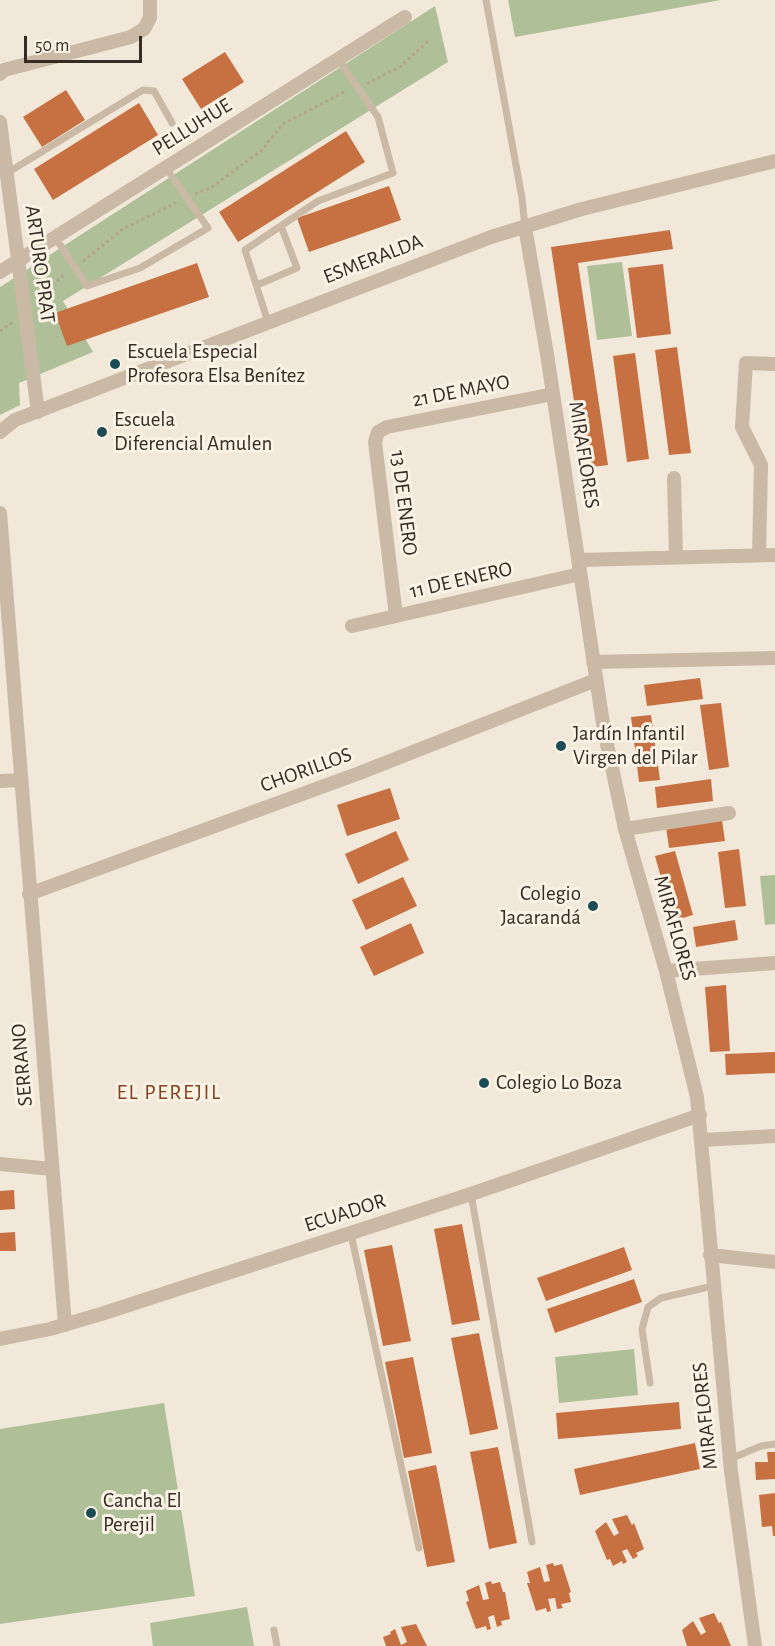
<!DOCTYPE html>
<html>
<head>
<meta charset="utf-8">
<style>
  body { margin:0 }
  #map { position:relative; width:775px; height:1646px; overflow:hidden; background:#f1e8d9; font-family:"Alegreya Sans",sans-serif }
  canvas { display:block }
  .scale { position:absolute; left:24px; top:36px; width:118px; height:27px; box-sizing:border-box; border:3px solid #352c26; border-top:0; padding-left:8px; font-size:18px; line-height:21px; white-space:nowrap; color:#352c26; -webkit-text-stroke:4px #f9f2e5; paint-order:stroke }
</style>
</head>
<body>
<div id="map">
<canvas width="775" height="1646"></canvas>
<div class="scale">50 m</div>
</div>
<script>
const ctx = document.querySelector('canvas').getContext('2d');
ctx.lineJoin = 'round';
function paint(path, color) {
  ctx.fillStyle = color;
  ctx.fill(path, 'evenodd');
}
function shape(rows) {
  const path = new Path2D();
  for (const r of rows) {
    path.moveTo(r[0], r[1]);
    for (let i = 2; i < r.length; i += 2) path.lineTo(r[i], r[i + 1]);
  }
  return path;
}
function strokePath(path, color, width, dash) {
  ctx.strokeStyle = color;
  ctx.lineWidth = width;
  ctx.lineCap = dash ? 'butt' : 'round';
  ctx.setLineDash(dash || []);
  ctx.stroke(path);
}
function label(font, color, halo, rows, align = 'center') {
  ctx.font = font + ' "Alegreya Sans",sans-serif';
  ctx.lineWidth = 6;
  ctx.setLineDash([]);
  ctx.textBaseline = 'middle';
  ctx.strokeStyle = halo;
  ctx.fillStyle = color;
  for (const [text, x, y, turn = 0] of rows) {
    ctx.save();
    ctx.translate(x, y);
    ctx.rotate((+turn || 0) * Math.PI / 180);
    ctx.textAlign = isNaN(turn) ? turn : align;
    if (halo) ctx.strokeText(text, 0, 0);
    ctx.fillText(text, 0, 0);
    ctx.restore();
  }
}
paint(shape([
  [508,0,721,0,515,37],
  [435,6,448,62,63,301,93,352,19,383,20,405,0,415,0,287],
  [622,262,632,336,597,340,587,266],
  [775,875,775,924,765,925,760,876],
  [634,1349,638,1395,559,1403,555,1357],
  [164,1403,195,1596,0,1624,0,1429],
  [247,1607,254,1646,153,1646,150,1623]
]), '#afc099');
paint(shape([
  [225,52,244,82,201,109,182,79],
  [66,90,85,120,42,147,23,117],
  [139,103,158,135,53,200,34,169],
  [346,131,365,162,238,242,219,212],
  [389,186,401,220,309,252,297,218],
  [670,230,673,249,578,263,608,465,584,468,551,247],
  [197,263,209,297,67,346,55,313],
  [663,264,671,334,637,338,628,268],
  [677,347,691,453,669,455,655,350],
  [635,353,649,459,627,462,613,356],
  [700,678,703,699,647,706,644,685],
  [721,703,729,767,709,770,700,705],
  [651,715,660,780,639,782,631,717],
  [711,779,713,801,657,808,655,787],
  [390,788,400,819,347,836,337,805],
  [722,820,725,841,669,848,666,827],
  [396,831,409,860,358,884,345,854],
  [739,849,746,906,725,908,718,852],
  [675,851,693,915,673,921,655,856],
  [403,877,417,906,366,930,352,900],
  [735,920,738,940,696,947,693,927],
  [411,923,424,953,374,976,360,947],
  [726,985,730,1051,710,1052,705,987],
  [775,1052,775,1073,726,1075,725,1054],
  [14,1190,15,1209,0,1210,0,1191],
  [462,1224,480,1320,452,1325,434,1229],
  [15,1232,16,1251,0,1251,0,1233],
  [392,1245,411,1341,383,1346,364,1250],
  [624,1247,632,1270,546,1301,537,1278],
  [634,1279,642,1302,555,1333,547,1309],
  [479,1333,498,1429,470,1435,451,1338],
  [413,1357,432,1453,404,1458,385,1362],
  [679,1402,681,1429,558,1439,556,1413],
  [695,1443,700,1469,580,1495,574,1469],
  [498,1447,517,1543,489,1549,470,1452],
  [767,1452,775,1452,775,1479,756,1480,755,1462,768,1462],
  [436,1465,455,1562,427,1567,408,1471],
  [775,1493,775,1536,773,1536,772,1526,762,1527,759,1495],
  [627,1515,632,1525,634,1523,644,1549,636,1553,638,1556,633,1559,627,1549,622,1551,627,1562,623,1564,622,1561,613,1566,610,1559,607,1560,595,1531,606,1522,614,1536,619,1533,612,1519],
  [553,1563,554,1566,562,1564,571,1592,569,1593,571,1602,561,1604,563,1608,557,1609,555,1598,548,1599,551,1611,547,1612,546,1608,536,1611,527,1583,530,1583,527,1572,540,1567,544,1582,550,1581,546,1565],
  [491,1581,492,1584,500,1582,503,1592,505,1592,510,1619,501,1621,502,1625,497,1627,494,1615,488,1617,491,1629,487,1630,486,1626,476,1629,466,1602,469,1601,466,1591,479,1585,483,1600,489,1599,485,1583],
  [714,1613,719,1623,721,1622,731,1646,687,1646,682,1630,693,1621,701,1635,706,1632,699,1618],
  [416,1624,427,1646,386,1646,383,1637,391,1634,390,1632,395,1629,401,1645,407,1642,401,1627]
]), '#c77041');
strokePath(shape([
  [367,84,401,66,429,40],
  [195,194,212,187,261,151,283,124,346,91],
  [83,261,123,229,178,202],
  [38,296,66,274],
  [0,331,13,322]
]), '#b5a38f', 3, [3, 3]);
strokePath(shape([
  [486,0,522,198,525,227],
  [7,173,143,90,154,91,172,123],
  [55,237,87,286,140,268,208,228,166,168],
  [257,285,297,268,281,226],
  [268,322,245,250,318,201,393,173,378,117,338,59],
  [471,1194,532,1542],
  [351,1234,419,1548],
  [650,1383,642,1329,648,1307,661,1298,713,1286],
  [730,1459,761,1446,775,1444],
  [274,1630,277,1646]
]), '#c9b9a5', 7);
strokePath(shape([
  [0,74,4,70,131,37,144,29,150,18,150,0],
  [0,122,38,412],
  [525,227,547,354,604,730,625,829,666,971,697,1097,731,1471,755,1646],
  [0,272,405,17],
  [0,432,15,420,491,237,582,209,775,161],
  [674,478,676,557],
  [0,513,65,1325],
  [759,555,761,465,742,427,746,363,775,364],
  [578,560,775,555],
  [396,616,375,442,378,432,387,427,553,394],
  [352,626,580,574],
  [593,662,775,658],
  [0,781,20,780],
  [625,829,729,813],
  [29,894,357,774,596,680],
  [666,971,775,963],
  [702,1140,775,1136],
  [0,1164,52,1169],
  [710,1255,775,1262],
  [0,1339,50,1329,101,1314,471,1194,700,1115]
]), '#c9b9a5', 14);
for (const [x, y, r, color] of [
  [115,364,6,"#1c4c56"],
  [102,432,6,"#1c4c56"],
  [561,746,6,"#1c4c56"],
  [593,906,6,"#1c4c56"],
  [484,1083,6,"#1c4c56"],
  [91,1513,6,"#1c4c56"]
]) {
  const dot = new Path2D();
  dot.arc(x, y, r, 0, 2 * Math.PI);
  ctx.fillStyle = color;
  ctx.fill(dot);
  strokePath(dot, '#f9f2e5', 2);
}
label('21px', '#352c26', '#f9f2e5', [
  ["PELLUHUE",192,127,-32],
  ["ESMERALDA",373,259,-21],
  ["ARTURO PRAT",40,264,82],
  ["21 DE MAYO",461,391,-11],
  ["MIRAFLORES",584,455,81],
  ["13 DE ENERO",404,503,83],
  ["11 DE ENERO",461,580,-13],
  ["CHORILLOS",306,770,-20],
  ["MIRAFLORES",675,928,74],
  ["SERRANO",22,1065,-95],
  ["ECUADOR",345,1213,-18],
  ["MIRAFLORES",705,1416,-96]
]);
label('21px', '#352c26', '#f9f2e5', [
  ["Escuela Especial",127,352],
  ["Profesora Elsa Benítez",127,376],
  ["Escuela",114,420],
  ["Diferencial Amulen",114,444],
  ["Jardín Infantil",573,734],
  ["Virgen del Pilar",573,758],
  ["Colegio",581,894,"right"],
  ["Jacarandá",581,918,"right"],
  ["Colegio Lo Boza",496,1083],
  ["Cancha El",103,1501],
  ["Perejil",103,1525]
], 'left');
ctx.letterSpacing = '1.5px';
label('22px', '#84421f', '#f9f2e5', [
  ["EL PEREJIL",169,1092]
]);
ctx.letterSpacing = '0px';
</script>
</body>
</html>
